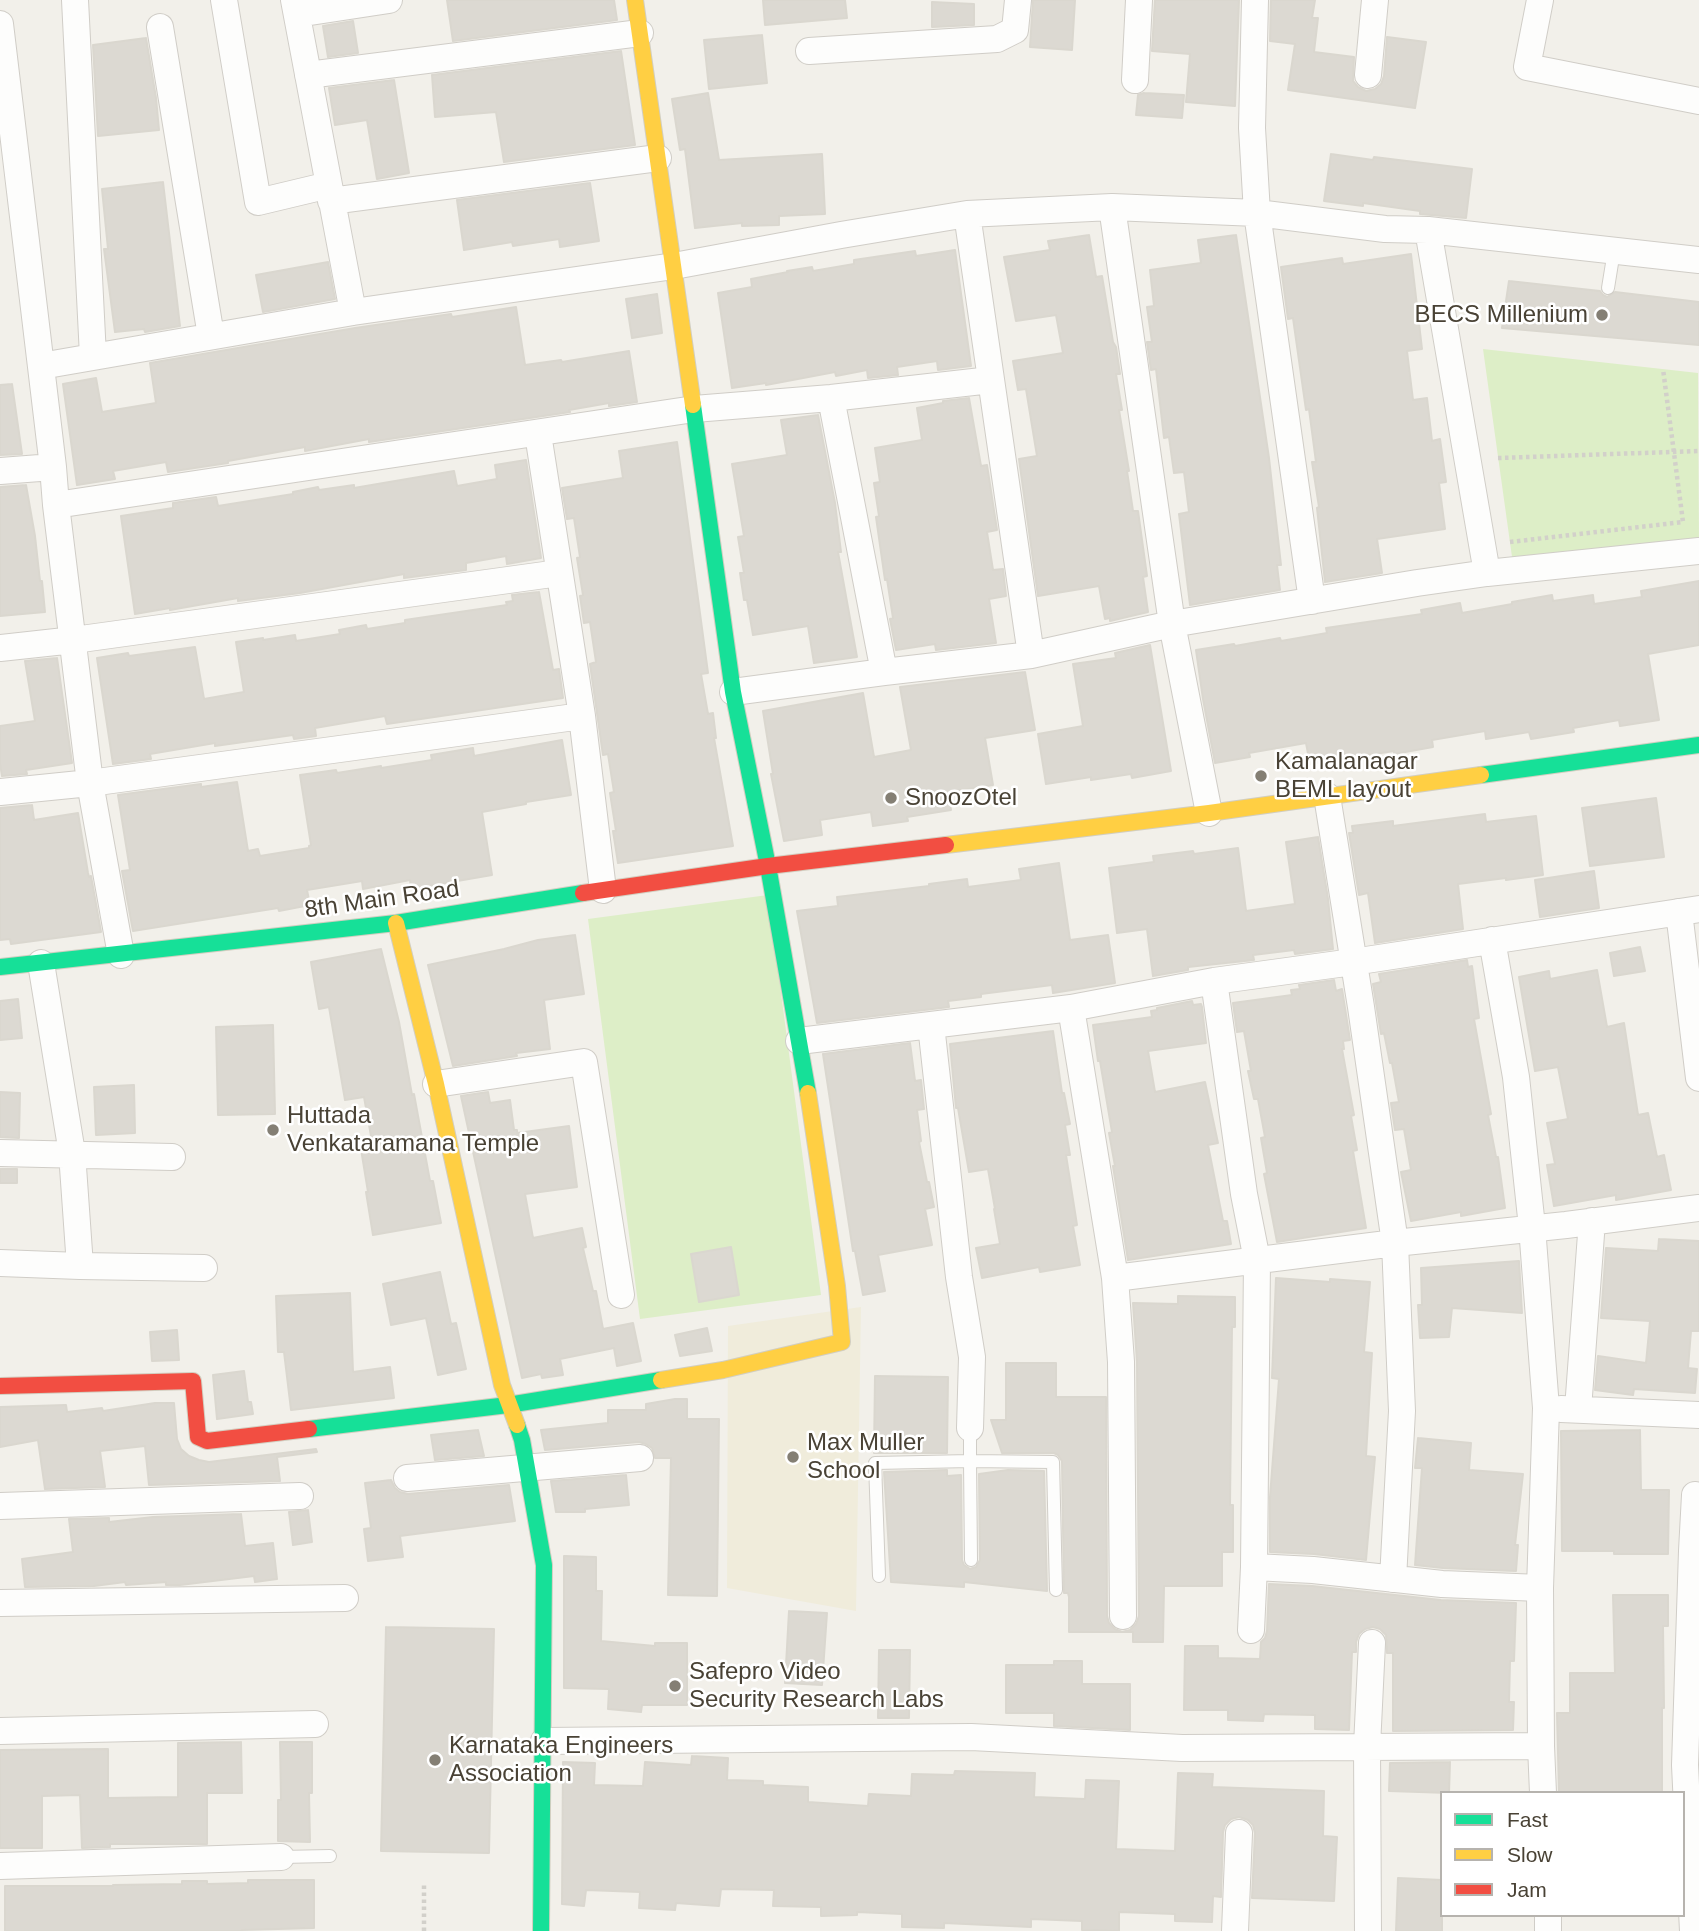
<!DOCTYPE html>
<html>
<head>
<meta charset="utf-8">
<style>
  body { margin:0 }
  #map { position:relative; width:1699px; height:1931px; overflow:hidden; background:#f2f0ea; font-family:Helvetica,sans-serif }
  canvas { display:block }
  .legend { position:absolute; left:1440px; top:1791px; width:245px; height:126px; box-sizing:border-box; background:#fff; border:2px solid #b6b3ae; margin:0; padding:9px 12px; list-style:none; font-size:21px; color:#494235 }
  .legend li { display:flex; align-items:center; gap:14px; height:35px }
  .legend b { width:35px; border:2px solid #b6b3ae }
</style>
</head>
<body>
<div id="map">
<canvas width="1699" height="1931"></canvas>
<ul class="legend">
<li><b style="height:9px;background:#16e098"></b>Fast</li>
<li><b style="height:9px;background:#ffcf43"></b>Slow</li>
<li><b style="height:9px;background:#f24e42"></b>Jam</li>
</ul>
</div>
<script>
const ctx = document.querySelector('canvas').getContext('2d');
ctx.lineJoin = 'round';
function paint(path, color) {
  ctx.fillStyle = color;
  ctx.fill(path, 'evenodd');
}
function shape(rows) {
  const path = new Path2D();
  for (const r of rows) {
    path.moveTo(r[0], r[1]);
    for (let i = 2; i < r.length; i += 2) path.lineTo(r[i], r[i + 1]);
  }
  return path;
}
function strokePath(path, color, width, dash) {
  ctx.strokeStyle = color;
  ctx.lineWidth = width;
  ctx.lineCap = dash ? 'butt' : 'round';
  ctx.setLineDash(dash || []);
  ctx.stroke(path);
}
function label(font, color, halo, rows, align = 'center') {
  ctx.font = font + ' Helvetica,sans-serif';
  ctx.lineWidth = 5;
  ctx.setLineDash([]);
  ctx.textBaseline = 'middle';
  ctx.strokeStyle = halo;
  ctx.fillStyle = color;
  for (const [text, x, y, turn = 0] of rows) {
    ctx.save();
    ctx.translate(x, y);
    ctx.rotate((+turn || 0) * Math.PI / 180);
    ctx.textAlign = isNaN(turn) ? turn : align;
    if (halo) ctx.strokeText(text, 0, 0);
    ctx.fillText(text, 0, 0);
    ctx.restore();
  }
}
paint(shape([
  [861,1307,856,1611,727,1588,728,1326]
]), '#f0ecdb');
paint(shape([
  [1483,349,1698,373,1699,541,1513,564],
  [768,895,821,1295,640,1319,588,919]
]), '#ddeec7');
const building = shape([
  [447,0,614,0,617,20,453,41,447,0],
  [763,0,845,0,847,18,765,25,763,0],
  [1033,0,1075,0,1072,50,1030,47,1033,0],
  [1155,0,1239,0,1235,106,1186,102,1190,54,1152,51,1155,0],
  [1271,0,1315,0,1312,18,1318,18,1314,52,1354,57,1353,81,1358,87,1366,91,1375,89,1381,84,1384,76,1387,37,1426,42,1415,108,1288,90,1295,44,1270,41,1271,0],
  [932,2,974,4,974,25,932,27,932,2],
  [353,21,358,53,328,57,323,26,353,21],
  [762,35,767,83,709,89,704,40,762,35],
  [146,38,156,98,159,130,98,136,93,45,146,38],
  [621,51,635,145,504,162,496,112,435,117,432,75,621,51],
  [394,80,409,173,377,179,367,120,335,125,329,88,394,80],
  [708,93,719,160,822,154,825,214,779,216,779,225,742,226,742,223,695,228,685,149,680,150,672,99,708,93],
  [1144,93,1184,95,1182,118,1136,115,1138,95,1144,93],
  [1331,154,1373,160,1374,157,1472,169,1466,218,1420,214,1420,211,1363,203,1363,206,1324,201,1331,154],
  [163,182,180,326,145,332,144,329,115,332,104,249,108,249,102,189,163,182],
  [590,183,599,241,560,247,559,239,513,246,512,242,464,250,457,200,590,183],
  [1089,235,1096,277,1102,276,1113,342,1116,347,1120,374,1116,374,1122,410,1119,410,1129,471,1127,471,1133,511,1138,511,1147,576,1143,577,1148,612,1110,621,1110,618,1105,619,1099,586,1038,596,1019,459,1037,456,1026,389,1018,390,1013,361,1063,353,1056,315,1016,321,1004,257,1050,250,1048,241,1089,235],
  [1236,235,1269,458,1281,565,1277,565,1280,590,1190,605,1179,514,1189,512,1184,472,1174,473,1169,437,1164,438,1156,369,1151,370,1147,342,1152,342,1147,307,1154,306,1150,270,1201,263,1198,240,1236,235],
  [955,250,971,366,938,370,937,361,897,367,898,375,868,378,867,370,836,376,835,372,766,385,766,383,732,388,718,293,752,287,751,279,788,272,787,271,812,267,813,271,854,264,854,260,915,251,916,256,955,250],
  [1411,254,1422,349,1407,351,1413,400,1427,398,1432,441,1440,439,1446,482,1439,483,1445,529,1377,539,1382,573,1325,582,1317,508,1319,507,1312,462,1316,462,1309,409,1306,410,1293,318,1288,319,1281,267,1342,258,1343,264,1411,254],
  [328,262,335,299,263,312,256,275,328,262],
  [1509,281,1600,291,1603,295,1607,297,1615,292,1699,302,1699,345,1502,328,1509,281],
  [657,294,662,333,632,338,626,299,657,294],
  [516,307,525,365,561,360,562,362,629,351,637,402,609,406,609,403,569,410,570,412,369,442,369,439,305,451,305,447,228,461,228,463,168,472,166,462,113,471,115,479,77,485,63,384,96,378,102,412,156,403,150,363,355,328,451,314,452,317,516,307],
  [12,384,22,454,0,455,0,385,12,384],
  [969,398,981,466,987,465,997,530,987,532,993,570,1003,569,1006,596,989,599,996,643,936,650,935,644,896,650,890,619,893,618,887,579,885,580,876,517,879,516,874,483,880,482,875,448,922,440,917,408,943,403,943,401,969,398],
  [818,415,835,503,841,552,838,552,857,657,814,663,808,626,753,635,747,600,744,600,740,573,744,573,738,537,744,536,732,464,787,455,781,420,818,415],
  [677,442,708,673,701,674,708,714,713,713,716,738,714,738,733,846,618,863,613,831,616,831,610,793,614,792,608,754,603,755,590,664,596,662,590,622,584,623,580,596,583,595,577,558,580,557,574,518,567,519,562,488,623,478,619,451,677,442],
  [526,460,541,558,507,564,506,556,466,563,466,570,404,578,404,574,300,593,238,601,238,598,170,610,170,608,135,614,121,516,173,508,173,503,216,497,218,506,293,494,293,492,318,487,319,490,354,485,354,488,454,471,457,486,497,479,495,465,526,460],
  [26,485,35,536,40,581,42,581,45,612,0,616,0,487,26,485],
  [1699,581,1699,645,1648,654,1659,720,1620,726,1619,720,1573,728,1574,732,1531,739,1529,732,1486,739,1485,731,1432,740,1433,747,1394,754,1394,751,1310,764,1306,743,1249,753,1250,757,1215,763,1203,699,1196,650,1234,644,1235,646,1280,638,1281,641,1327,633,1326,628,1422,614,1421,610,1460,603,1462,613,1512,604,1512,602,1552,595,1553,601,1593,595,1594,604,1642,597,1641,591,1699,581],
  [539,592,553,670,559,669,563,698,387,724,385,716,315,728,316,736,294,739,293,735,215,746,215,743,150,754,151,759,113,764,97,658,128,653,129,656,195,647,204,699,244,692,236,642,263,638,263,640,295,635,296,641,340,634,339,630,366,625,367,629,405,623,405,620,507,605,506,602,513,601,512,595,539,592],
  [1150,645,1171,771,1132,778,1131,774,1091,780,1091,777,1046,784,1038,734,1083,726,1073,664,1116,658,1115,653,1150,645],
  [57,658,72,763,26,770,27,774,2,776,0,764,0,726,35,721,25,661,57,658],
  [1025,672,1035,730,985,738,993,785,948,792,951,810,907,817,908,821,873,826,871,812,820,820,822,835,784,841,771,774,773,774,763,711,863,693,874,757,911,750,900,687,1025,672],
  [562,740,571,795,526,802,526,804,482,812,492,875,411,889,410,880,363,889,362,881,307,890,310,905,279,911,278,908,133,931,122,871,130,870,118,795,201,784,201,787,237,782,248,851,258,849,260,856,309,848,309,846,311,845,300,775,336,770,337,773,381,766,381,768,432,760,431,755,473,748,474,756,562,740],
  [1656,798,1664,857,1590,866,1582,808,1656,798],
  [32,805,34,820,78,813,88,873,89,877,91,876,101,932,11,944,10,939,0,940,0,808,32,805],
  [1485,814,1486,822,1536,816,1543,875,1506,880,1506,878,1458,884,1463,929,1375,943,1368,893,1359,895,1349,833,1353,833,1352,826,1393,821,1393,826,1485,814],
  [1318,837,1328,899,1333,949,1295,954,1294,950,1253,955,1254,960,1188,967,1188,970,1153,976,1147,929,1117,933,1109,868,1154,862,1153,856,1193,851,1194,854,1238,848,1246,911,1295,904,1286,842,1318,837],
  [1059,863,1070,940,1108,935,1115,983,1053,993,1052,985,981,994,981,997,948,1001,949,1007,817,1023,797,911,838,906,837,897,929,886,929,884,967,879,968,887,1021,880,1019,869,1059,863],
  [1594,871,1599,908,1540,917,1535,880,1594,871],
  [575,935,584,994,544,1000,550,1049,516,1053,517,1056,453,1066,428,965,504,949,538,940,575,935],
  [1640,947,1645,971,1614,976,1610,953,1640,947],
  [381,949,399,1022,412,1095,414,1094,430,1181,433,1181,441,1223,373,1235,366,1192,368,1192,361,1149,373,1147,364,1097,345,1100,329,1007,319,1009,311,962,381,949],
  [1467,960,1468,967,1472,966,1479,1018,1474,1019,1491,1114,1488,1115,1496,1157,1498,1157,1505,1208,1461,1216,1461,1212,1411,1221,1401,1172,1411,1170,1404,1129,1395,1130,1391,1103,1399,1102,1392,1063,1390,1063,1384,1033,1381,1034,1373,984,1381,982,1379,974,1467,960],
  [1597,970,1607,1027,1624,1023,1638,1115,1648,1113,1657,1157,1664,1155,1671,1190,1616,1200,1616,1195,1554,1206,1547,1165,1555,1164,1547,1123,1568,1119,1558,1067,1535,1071,1519,977,1549,971,1550,979,1597,970],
  [1334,980,1336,991,1342,989,1350,1040,1343,1041,1344,1049,1342,1049,1354,1115,1351,1116,1357,1150,1353,1151,1366,1228,1277,1242,1264,1174,1267,1173,1261,1138,1265,1137,1258,1099,1254,1099,1248,1071,1251,1071,1244,1031,1237,1032,1233,1003,1292,995,1291,990,1300,989,1299,985,1334,980],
  [18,999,22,1038,0,1040,0,1001,18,999],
  [1192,1001,1193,1005,1201,1004,1202,1007,1206,1043,1148,1051,1155,1092,1205,1082,1218,1143,1208,1145,1223,1221,1227,1221,1231,1244,1128,1260,1113,1166,1115,1166,1109,1133,1112,1132,1100,1061,1098,1061,1093,1025,1152,1017,1151,1011,1157,1010,1157,1008,1192,1001],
  [273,1025,275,1114,218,1115,216,1027,273,1025],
  [1053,1031,1062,1093,1064,1093,1070,1124,1065,1125,1070,1155,1066,1155,1077,1225,1073,1226,1080,1265,1040,1272,1039,1267,982,1278,976,1248,1000,1244,994,1209,995,1209,988,1169,969,1172,958,1108,956,1108,950,1044,1053,1031],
  [910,1043,915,1081,921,1080,924,1109,917,1110,921,1141,919,1142,927,1182,929,1182,934,1207,925,1209,932,1245,878,1255,885,1291,863,1295,855,1251,853,1251,823,1054,910,1043],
  [134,1085,135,1133,96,1135,94,1087,134,1085],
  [0,1092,20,1093,19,1138,0,1137,0,1092],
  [488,1092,490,1103,510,1100,514,1130,517,1130,517,1133,569,1126,577,1187,525,1194,533,1238,582,1228,586,1247,583,1248,593,1291,596,1291,603,1329,633,1323,641,1361,617,1366,614,1348,560,1359,563,1375,542,1378,541,1374,522,1378,461,1096,488,1092],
  [0,1169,17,1169,17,1183,0,1183,0,1169],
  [1659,1239,1699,1241,1699,1331,1691,1331,1688,1368,1697,1369,1695,1393,1634,1389,1633,1395,1595,1390,1598,1356,1646,1363,1650,1321,1601,1318,1606,1248,1658,1251,1659,1239],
  [731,1247,739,1295,699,1302,691,1254,731,1247],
  [1519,1261,1522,1313,1452,1308,1449,1337,1420,1338,1418,1305,1422,1305,1421,1268,1519,1261],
  [440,1272,451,1324,456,1323,466,1369,438,1375,426,1318,391,1325,383,1284,440,1272],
  [1276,1278,1330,1282,1330,1279,1370,1282,1364,1352,1372,1353,1366,1456,1375,1457,1366,1560,1314,1554,1270,1552,1270,1497,1279,1379,1272,1378,1276,1278],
  [350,1293,353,1372,390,1367,394,1398,291,1410,284,1352,278,1352,276,1296,350,1293],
  [1178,1296,1235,1297,1235,1327,1232,1327,1230,1505,1233,1505,1233,1552,1222,1552,1222,1586,1164,1586,1163,1642,1133,1642,1133,1632,1069,1632,1069,1597,1068,1593,1064,1593,1062,1461,1058,1455,1054,1453,1002,1453,991,1420,1006,1420,1006,1363,1056,1363,1056,1397,1106,1397,1107,1616,1109,1623,1115,1629,1122,1632,1130,1630,1136,1624,1139,1616,1137,1362,1133,1303,1178,1304,1178,1296],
  [707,1328,712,1351,680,1356,675,1335,707,1328],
  [177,1330,179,1360,152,1361,150,1332,177,1330],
  [244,1371,248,1402,251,1402,253,1414,217,1419,213,1375,244,1371],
  [875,1376,948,1377,947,1453,874,1453,875,1376],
  [675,1399,687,1399,687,1419,719,1419,717,1596,668,1595,671,1458,655,1458,652,1448,646,1444,639,1442,545,1450,541,1430,608,1423,608,1410,646,1410,646,1404,675,1399],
  [155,1403,174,1403,177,1439,181,1449,189,1456,199,1460,209,1462,316,1449,317,1452,277,1457,280,1481,149,1485,145,1446,100,1451,105,1487,45,1489,38,1440,0,1447,0,1407,66,1405,67,1412,102,1408,103,1411,155,1403],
  [478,1430,484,1456,435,1460,431,1435,478,1430],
  [1640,1430,1641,1490,1669,1490,1668,1554,1614,1554,1614,1551,1562,1551,1561,1431,1640,1430],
  [1418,1438,1471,1443,1469,1470,1523,1474,1515,1545,1518,1545,1516,1571,1443,1568,1415,1565,1422,1468,1415,1468,1418,1438],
  [947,1470,947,1476,961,1475,962,1560,964,1565,970,1569,976,1567,980,1560,979,1474,1008,1470,1044,1471,1047,1591,964,1582,964,1587,891,1582,884,1472,947,1470],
  [626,1475,629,1505,585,1509,585,1512,556,1512,551,1481,626,1475],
  [391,1480,395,1488,400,1492,408,1494,509,1485,515,1521,400,1536,403,1557,368,1561,364,1529,371,1528,365,1483,391,1480],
  [308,1510,312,1542,293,1545,289,1512,308,1510],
  [241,1514,245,1546,273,1543,277,1579,255,1582,254,1576,180,1585,166,1585,166,1582,126,1585,125,1582,94,1586,25,1587,22,1559,73,1552,69,1519,109,1518,109,1522,153,1517,241,1514],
  [564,1556,596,1557,596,1591,602,1591,601,1641,655,1646,655,1643,687,1643,687,1705,642,1705,641,1712,608,1709,609,1689,564,1688,564,1556],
  [1269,1584,1312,1586,1441,1600,1516,1603,1514,1661,1510,1661,1509,1702,1514,1702,1513,1730,1393,1731,1393,1653,1387,1653,1386,1635,1380,1629,1373,1627,1365,1629,1359,1634,1356,1642,1356,1652,1352,1652,1349,1730,1315,1729,1315,1715,1264,1714,1263,1721,1228,1720,1228,1710,1184,1710,1185,1646,1218,1646,1218,1658,1260,1659,1261,1642,1265,1638,1267,1631,1269,1584],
  [1613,1595,1668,1595,1668,1626,1663,1626,1664,1708,1662,1708,1662,1793,1559,1793,1557,1713,1570,1713,1570,1673,1615,1673,1613,1595],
  [789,1611,827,1613,822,1685,785,1683,789,1611],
  [386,1627,494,1629,489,1853,381,1851,386,1627],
  [879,1650,910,1650,909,1718,878,1718,879,1650],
  [1054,1661,1082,1661,1082,1684,1130,1684,1130,1730,1054,1726,1054,1713,1006,1713,1006,1665,1054,1665,1054,1661],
  [241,1742,242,1793,207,1793,207,1844,110,1844,110,1847,82,1848,80,1795,42,1796,42,1848,0,1848,0,1750,108,1749,108,1798,178,1797,178,1743,241,1742],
  [280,1742,312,1742,312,1793,309,1793,310,1842,278,1841,278,1800,281,1800,280,1742],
  [692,1756,728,1758,727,1780,763,1781,763,1785,808,1787,808,1802,868,1806,869,1794,911,1796,912,1774,954,1775,955,1771,1035,1773,1034,1797,1085,1799,1086,1780,1119,1781,1116,1849,1175,1851,1178,1773,1213,1774,1212,1787,1324,1791,1323,1836,1337,1837,1334,1901,1252,1898,1255,1833,1253,1825,1248,1820,1239,1817,1231,1819,1225,1825,1223,1832,1221,1897,1213,1896,1212,1922,1175,1921,1175,1914,1119,1912,1119,1931,1082,1930,1082,1921,1031,1919,1031,1927,944,1923,944,1928,902,1927,902,1914,857,1912,857,1915,821,1916,821,1907,773,1906,774,1890,721,1889,719,1906,676,1903,675,1910,639,1908,640,1892,586,1890,584,1906,562,1904,563,1762,595,1763,594,1785,643,1786,645,1762,691,1765,692,1756],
  [1450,1762,1449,1793,1389,1791,1390,1763,1450,1762],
  [1398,1878,1442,1880,1442,1931,1396,1931,1398,1878],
  [248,1880,314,1880,314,1928,242,1930,242,1931,5,1931,5,1886,113,1886,113,1885,182,1884,182,1881,207,1881,207,1884,248,1883,248,1880]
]);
paint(building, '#dcd9d2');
strokePath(building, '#dad7cf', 2);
const lane = shape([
  [1608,288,1614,251],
  [970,1428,970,1461,1053,1462,1056,1590],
  [879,1576,875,1463,970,1461,971,1560],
  [281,1857,330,1856]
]);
const street = shape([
  [75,0,93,356],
  [224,0,258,202,329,185],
  [294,0,353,312],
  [1255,0,1252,128,1257,213,1312,601],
  [1540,0,1527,67,1699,101],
  [297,14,389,0],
  [0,24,53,467,56,505,90,783,121,955],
  [160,27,211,336],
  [809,51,997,39,1015,30,1018,0],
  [308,75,640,33],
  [1368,75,1375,0],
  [1135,80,1139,0],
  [331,201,658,158],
  [1112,207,1172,624,1209,813],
  [967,214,1031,655],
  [1428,230,1487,573],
  [41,366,353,312,674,266,841,235,967,214,1112,207,1257,213,1385,229,1428,230,1699,260],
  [831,398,884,672],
  [538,434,582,716,603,890],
  [0,471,53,467],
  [56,505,694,409,831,398,991,380],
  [0,648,74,640,559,573],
  [733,692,884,672,1031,655,1172,624,1417,583,1487,573,1699,551],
  [0,792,90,783,582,716],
  [1327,796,1361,1007,1395,1243,1402,1411,1393,1579],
  [1679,912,1699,1078],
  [1492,940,1516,1077,1532,1227,1546,1408,1540,1588,1541,1746,1543,1793],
  [1214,981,1244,1194,1257,1260,1254,1567,1313,1570,1442,1584,1540,1588],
  [1071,1008,1115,1278,1121,1362,1123,1616],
  [931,1025,959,1277,972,1357,970,1428],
  [799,1041,1071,1008,1214,981,1353,962,1699,909],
  [436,1084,584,1062,621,1295],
  [0,1153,172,1157],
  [0,1263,80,1266,72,1153,41,963],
  [80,1266,204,1268],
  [1115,1278,1395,1243,1566,1225,1699,1208],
  [1561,1409,1699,1415],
  [1578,1409,1592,1221],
  [407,1478,640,1458],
  [0,1506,300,1496],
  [0,1603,345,1598],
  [1251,1630,1254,1567],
  [0,1731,315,1724],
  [544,1741,971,1737,1182,1748,1541,1746],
  [0,1866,281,1857],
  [1548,1915,1548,1931],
  [1235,1931,1239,1833],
  [1368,1931,1367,1746,1372,1643],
  [1693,1931,1685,1765,1692,1551,1695,1495]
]);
const fast = shape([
  [693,405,733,692,768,866,808,1093],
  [1481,775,1699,745],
  [0,967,396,923,583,893],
  [517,1425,522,1440,544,1565,541,1931],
  [309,1429,508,1405,661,1380]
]);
const slow = shape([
  [635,0,693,405],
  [946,845,1209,813,1481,775],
  [396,923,436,1084,502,1385,517,1425],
  [661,1380,723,1370,842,1342,837,1286,808,1093]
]);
const jam = shape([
  [583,893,768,866,946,845],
  [0,1386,193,1381,198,1437,207,1441,309,1429]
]);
strokePath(lane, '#d0cdc7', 14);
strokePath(street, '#d0cdc7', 28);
strokePath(fast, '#d2cec0', 18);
strokePath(slow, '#d2cec0', 18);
strokePath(jam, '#d2cec0', 18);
strokePath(shape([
  [1498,458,1699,451],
  [1510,542,1683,522,1663,369],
  [424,1931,424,1885]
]), '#d2d0ca', 4.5, [3.5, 3.5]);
strokePath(lane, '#fdfdfc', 12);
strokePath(street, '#fdfdfc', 26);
strokePath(fast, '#16e098', 16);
strokePath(slow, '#ffcf43', 16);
strokePath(jam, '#f24e42', 16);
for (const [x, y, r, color] of [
  [1602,315,7,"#847f74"],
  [1261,776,7,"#847f74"],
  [891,798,7,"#847f74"],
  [273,1130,7,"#847f74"],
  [793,1457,7,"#847f74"],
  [675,1686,7,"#847f74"],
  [435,1760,7,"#847f74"]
]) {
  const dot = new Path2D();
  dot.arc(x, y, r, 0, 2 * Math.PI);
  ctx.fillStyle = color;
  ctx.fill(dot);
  strokePath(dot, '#fff', 2.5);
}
label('24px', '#494235', '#fff', [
  ["BECS Millenium",1588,315,"right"],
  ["Kamalanagar",1275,762],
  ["BEML layout",1275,790],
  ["SnoozOtel",905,798],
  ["Huttada",287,1116],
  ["Venkataramana Temple",287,1144],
  ["Max Muller",807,1443],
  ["School",807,1471],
  ["Safepro Video",689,1672],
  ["Security Research Labs",689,1700],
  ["Karnataka Engineers",449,1746],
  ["Association",449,1774]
], 'left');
label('24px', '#494235', '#fff', [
  ["8th Main Road",382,900,-8]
]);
</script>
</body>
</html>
